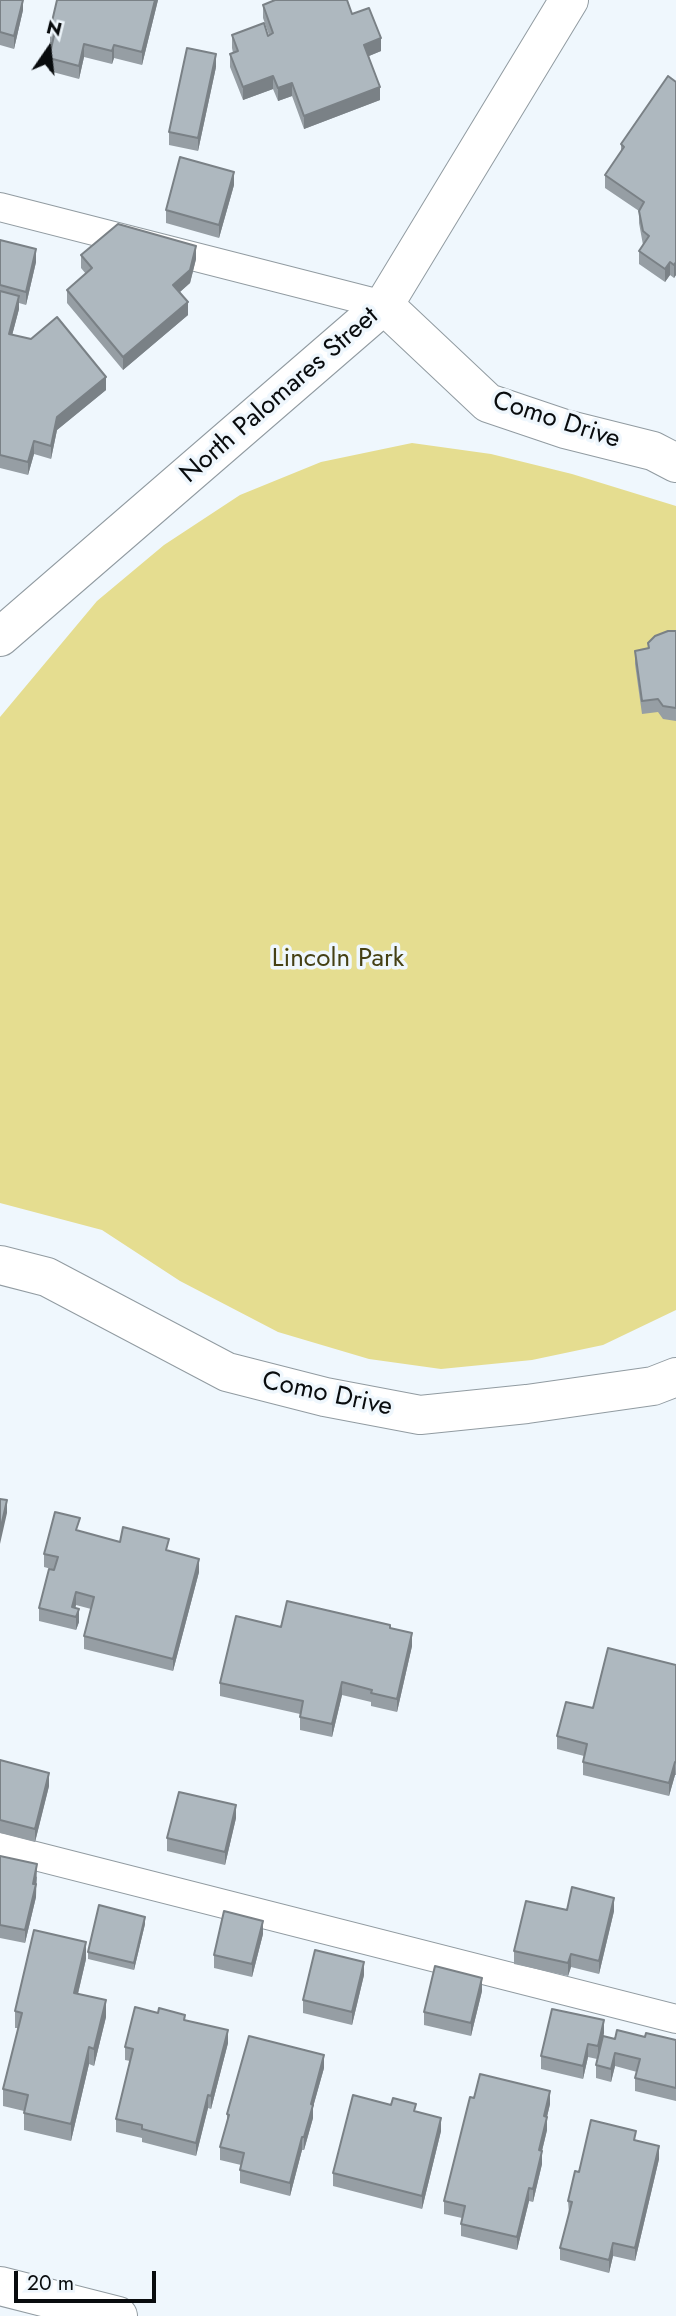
<!DOCTYPE html>
<html>
<head>
<meta charset="utf-8">
<style>
  body { margin:0 }
  #map { position:relative; width:676px; height:2316px; overflow:hidden; background:#eff7fd; font-family:Jost,sans-serif }
  canvas { display:block }
  .north { position:absolute; left:14px; top:14px; width:70px; height:70px; -webkit-text-stroke:5px #eff7fd; paint-order:stroke; rotate:14deg; font-size:19px; font-weight:700; line-height:28px; text-align:center; color:#090c0e }
  .north::after { content:''; display:block; margin:auto; width:24px; height:32px; background:#090c0e; clip-path:polygon(50% 0,100% 100%,50% 72%,0 100%) }
  .scale { position:absolute; left:14px; top:2271px; width:142px; height:32px; box-sizing:border-box; border:4px solid #090c0e; border-top:0; padding-left:9px; font-size:21px; line-height:24px; white-space:nowrap; color:#090c0e; -webkit-text-stroke:5px #eff7fd; paint-order:stroke }
</style>
</head>
<body>
<div id="map">
<canvas width="676" height="2316"></canvas>
<div class="north">N</div>
<div class="scale">20 m</div>
</div>
<script>
const ctx = document.querySelector('canvas').getContext('2d');
ctx.lineJoin = 'round';
function paint(path, color) {
  ctx.fillStyle = color;
  ctx.fill(path, 'evenodd');
}
function shape(rows) {
  const path = new Path2D();
  for (const r of rows) {
    path.moveTo(r[0], r[1]);
    for (let i = 2; i < r.length; i += 2) path.lineTo(r[i], r[i + 1]);
  }
  return path;
}
function strokePath(path, color, width, dash) {
  ctx.strokeStyle = color;
  ctx.lineWidth = width;
  ctx.lineCap = dash ? 'butt' : 'round';
  ctx.setLineDash(dash || []);
  ctx.stroke(path);
}
function label(font, color, halo, rows, align = 'center') {
  ctx.font = font + ' Jost,sans-serif';
  ctx.lineWidth = 7;
  ctx.setLineDash([]);
  ctx.textBaseline = 'middle';
  ctx.strokeStyle = halo;
  ctx.fillStyle = color;
  for (const [text, x, y, turn = 0] of rows) {
    ctx.save();
    ctx.translate(x, y);
    ctx.rotate((+turn || 0) * Math.PI / 180);
    ctx.textAlign = isNaN(turn) ? turn : align;
    if (halo) ctx.strokeText(text, 0, 0);
    ctx.fillText(text, 0, 0);
    ctx.restore();
  }
}
paint(shape([
  [412,443,491,454,572,474,676,506,676,1310,603,1345,532,1360,441,1369,369,1359,278,1332,180,1281,102,1230,0,1203,0,717,97,601,164,545,240,495,321,462]
]), '#e5dd90');
const service = shape([
  [0,207,384,305],
  [0,1847,676,2019]
]);
const minor = shape([
  [384,305,488,403,565,429,653,451,676,463],
  [0,637,384,305,569,0],
  [0,1265,47,1277,227,1372,325,1397,420,1415,527,1404,653,1386,676,1377],
  [0,2286,118,2316]
]);
strokePath(service, '#919ba1', 30);
strokePath(minor, '#919ba1', 40);
strokePath(service, '#fff', 28);
strokePath(minor, '#fff', 38);
paint(shape([
  [0,0,23,0,23,10,14,49,0,45],
  [57,0,158,0,142,65,114,58,112,64,84,57,79,79,49,71,49,58,52,43,50,43,50,30],
  [263,5,352,14,381,51,369,56,380,100,304,129,292,96,278,101,273,89,243,100,230,67,230,54,233,53,232,48,232,35,269,35,263,18],
  [216,67,198,151,169,145,169,132],
  [676,82,676,275,674,278,670,275,665,282,639,264,639,251,643,245,639,223,639,211,605,188,605,175,621,152,621,144],
  [234,185,219,238,166,223,166,210],
  [0,240,36,262,26,305,19,303,19,309,12,335,106,390,57,430,51,459,34,454,28,475,0,468],
  [81,255,196,259,190,283,180,292,188,315,123,370,67,303,67,290,86,274,81,268],
  [676,631,676,721,663,719,658,712,642,714,635,664,635,651,648,649,648,643],
  [80,1531,120,1542,169,1551,199,1572,173,1671,84,1649,84,1636,91,1609,76,1605,75,1608,79,1622,76,1630,39,1621,39,1608,55,1570,44,1567,44,1554],
  [281,1627,390,1628,412,1646,397,1712,371,1706,371,1702,342,1695,332,1737,300,1730,300,1714,220,1696,220,1683],
  [676,1665,676,1775,675,1775,669,1796,583,1775,583,1762,584,1756,557,1749,557,1736,593,1708],
  [0,1760,49,1786,35,1842,0,1833],
  [236,1818,225,1865,167,1851,167,1838],
  [0,1856,37,1877,36,1885,36,1897,25,1943,0,1938],
  [567,1910,614,1911,599,1974,571,1967,568,1976,514,1964,514,1951],
  [145,1924,134,1970,88,1959,88,1952],
  [263,1934,252,1977,214,1968,214,1955],
  [86,1959,78,1994,106,2017,94,2066,89,2064,71,2141,24,2130,24,2111,3,2106,3,2089,18,2028,15,2028,15,2011],
  [364,1975,352,2025,303,2013,303,2000],
  [482,1991,471,2036,424,2025,424,2012],
  [185,2020,228,2043,211,2109,208,2108,196,2156,142,2142,142,2138,116,2132,116,2119,130,2061,125,2060,125,2047],
  [604,2033,602,2039,645,2037,676,2040,676,2101,635,2091,635,2078,637,2072,615,2066,611,2082,596,2078,596,2065,597,2059,588,2057,583,2079,541,2069,541,2056],
  [324,2068,313,2107,313,2118,304,2150,302,2150,290,2196,240,2183,240,2170,241,2165,220,2160,220,2147,227,2124,227,2114],
  [474,2098,550,2104,547,2117,547,2130,542,2151,542,2164,533,2202,529,2201,517,2250,461,2236,461,2224,462,2218,444,2214,444,2201],
  [416,2111,441,2131,422,2209,333,2186,333,2173],
  [636,2140,659,2159,635,2261,613,2256,609,2273,560,2260,560,2248,569,2214,568,2201,579,2172]
]), '#969ea4');
paint(shape([
  [23,0,23,10,14,49,14,36],
  [155,0,158,0,142,65,142,52],
  [381,38,381,51,364,58,364,45],
  [84,44,84,57,79,79,79,66],
  [114,45,114,58,112,64,112,51],
  [216,54,216,67,198,151,198,138],
  [273,76,273,89,243,100,243,87],
  [292,83,292,96,278,101,278,88],
  [380,87,380,100,304,129,304,116],
  [234,172,234,185,219,238,219,225],
  [196,246,196,259,190,283,173,298,173,285],
  [36,249,36,262,26,305,26,292],
  [670,262,670,275,665,282,665,269],
  [676,262,676,275,674,278,674,265],
  [19,296,19,309,9,347,9,334],
  [188,302,188,315,123,370,123,357],
  [106,377,106,390,57,430,51,459,51,446,57,417],
  [34,441,34,454,28,475,28,462],
  [7,1500,7,1513,0,1544,0,1531],
  [199,1559,199,1572,173,1671,173,1659],
  [76,1592,76,1605,73,1617,72,1607],
  [79,1609,79,1622,76,1630,76,1617],
  [412,1633,412,1646,397,1712,397,1699],
  [342,1682,342,1695,332,1737,332,1724],
  [675,1762,675,1775,669,1796,669,1783],
  [49,1773,49,1786,35,1842,35,1829],
  [236,1805,236,1818,225,1865,225,1852],
  [37,1864,36,1897,25,1943,25,1930],
  [614,1898,614,1911,599,1974,599,1961],
  [145,1917,145,1924,134,1970,134,1963],
  [263,1921,263,1934,252,1977,252,1964],
  [86,1942,86,1959,74,2010,74,1993],
  [571,1954,571,1967,568,1976,568,1963],
  [364,1962,364,1975,352,2025,352,2012],
  [482,1978,482,1991,471,2036,471,2023],
  [106,2000,106,2017,94,2066,94,2049],
  [604,2020,604,2033,598,2059,598,2046],
  [228,2030,228,2043,211,2109,211,2096],
  [588,2044,588,2057,583,2079,583,2066],
  [89,2047,89,2064,71,2141,71,2124],
  [615,2053,615,2066,611,2082,611,2069],
  [324,2055,324,2068,313,2107,313,2118,304,2150,304,2137,311,2104],
  [550,2091,550,2104,544,2129,544,2116],
  [208,2095,208,2108,196,2156,196,2143],
  [547,2117,547,2130,539,2163,539,2150],
  [441,2118,441,2131,422,2209,422,2196],
  [302,2137,302,2150,290,2196,290,2183],
  [659,2146,659,2159,635,2261,635,2248],
  [542,2151,542,2164,533,2202,533,2189],
  [529,2188,529,2201,517,2250,517,2237],
  [613,2243,613,2256,609,2273,609,2260]
]), '#7a8186');
const building = shape([
  [0,0,23,0,14,36,0,32,0,0],
  [57,0,155,0,142,52,114,45,112,51,84,44,79,66,49,58,55,31,50,30,57,0],
  [275,0,347,0,352,14,369,8,381,38,364,45,380,87,304,116,292,83,278,88,273,76,243,87,230,54,238,51,232,35,264,23,268,36,273,33,263,5,275,0],
  [187,48,216,54,198,138,169,132,187,48],
  [668,76,676,82,676,262,674,265,670,262,665,269,639,251,649,236,643,231,639,211,644,202,605,175,624,147,621,144,668,76],
  [180,157,234,172,219,225,166,210,180,157],
  [118,224,196,246,190,270,173,285,188,302,123,357,67,290,92,268,81,255,118,224],
  [0,240,36,249,26,292,0,285,0,240],
  [0,291,19,296,9,334,31,339,57,317,106,377,57,417,51,446,34,441,28,462,0,455,0,291],
  [668,631,676,631,676,708,663,706,658,699,642,701,635,651,649,648,648,643,655,636,668,631],
  [0,1499,7,1500,0,1531,0,1499],
  [55,1512,80,1518,76,1530,120,1542,123,1527,169,1539,166,1550,199,1559,173,1659,84,1636,94,1597,76,1592,72,1607,79,1609,76,1617,39,1608,49,1569,54,1570,58,1557,44,1554,55,1512],
  [287,1601,390,1625,390,1628,412,1633,397,1699,371,1693,372,1690,342,1682,332,1724,300,1717,303,1701,220,1683,236,1616,281,1627,287,1601],
  [608,1648,676,1665,676,1762,675,1762,669,1783,583,1762,587,1744,557,1736,566,1702,593,1708,608,1648],
  [0,1760,49,1773,35,1829,0,1820,0,1760],
  [179,1792,236,1805,225,1852,167,1838,179,1792],
  [0,1856,37,1864,33,1884,36,1884,25,1930,0,1925,0,1856],
  [572,1887,614,1898,599,1961,571,1954,568,1963,514,1951,526,1901,567,1910,572,1887],
  [99,1905,145,1917,134,1963,88,1952,99,1905],
  [224,1911,263,1921,252,1964,214,1955,224,1911],
  [34,1930,86,1942,74,1993,106,2000,94,2049,89,2047,71,2124,24,2113,28,2095,3,2089,22,2013,15,2011,34,1930],
  [315,1950,364,1962,352,2012,303,2000,315,1950],
  [435,1966,482,1978,471,2023,424,2012,435,1966],
  [135,2007,158,2013,159,2008,185,2015,184,2020,228,2030,211,2096,208,2095,196,2143,142,2129,142,2125,116,2119,133,2049,125,2047,135,2007],
  [552,2009,604,2020,598,2046,588,2044,583,2066,541,2056,552,2009],
  [617,2030,645,2037,646,2033,676,2040,676,2088,635,2078,640,2059,615,2053,611,2069,596,2065,603,2036,615,2039,617,2030],
  [249,2036,324,2055,311,2104,313,2105,304,2137,302,2137,290,2183,240,2170,244,2153,220,2147,229,2115,227,2114,249,2036],
  [480,2074,550,2091,544,2116,547,2117,539,2150,542,2151,533,2189,529,2188,517,2237,461,2224,465,2206,444,2201,470,2097,474,2098,480,2074],
  [353,2095,391,2105,393,2098,416,2104,414,2111,441,2118,422,2196,333,2173,353,2095],
  [591,2120,636,2131,634,2140,659,2146,635,2248,613,2243,609,2260,560,2248,572,2202,568,2201,575,2171,579,2172,591,2120]
]);
paint(building, '#aeb8bf');
strokePath(building, '#7a8186', 2);
label('26px', '#090c0e', '#eff7fd', [
  ["North Palomares Street",280,396,-41],
  ["Como Drive",556,421,18],
  ["Como Drive",327,1395,12]
]);
label('26px', '#454014', '#eff7fd', [
  ["Lincoln Park",338,960]
]);
</script>
</body>
</html>
